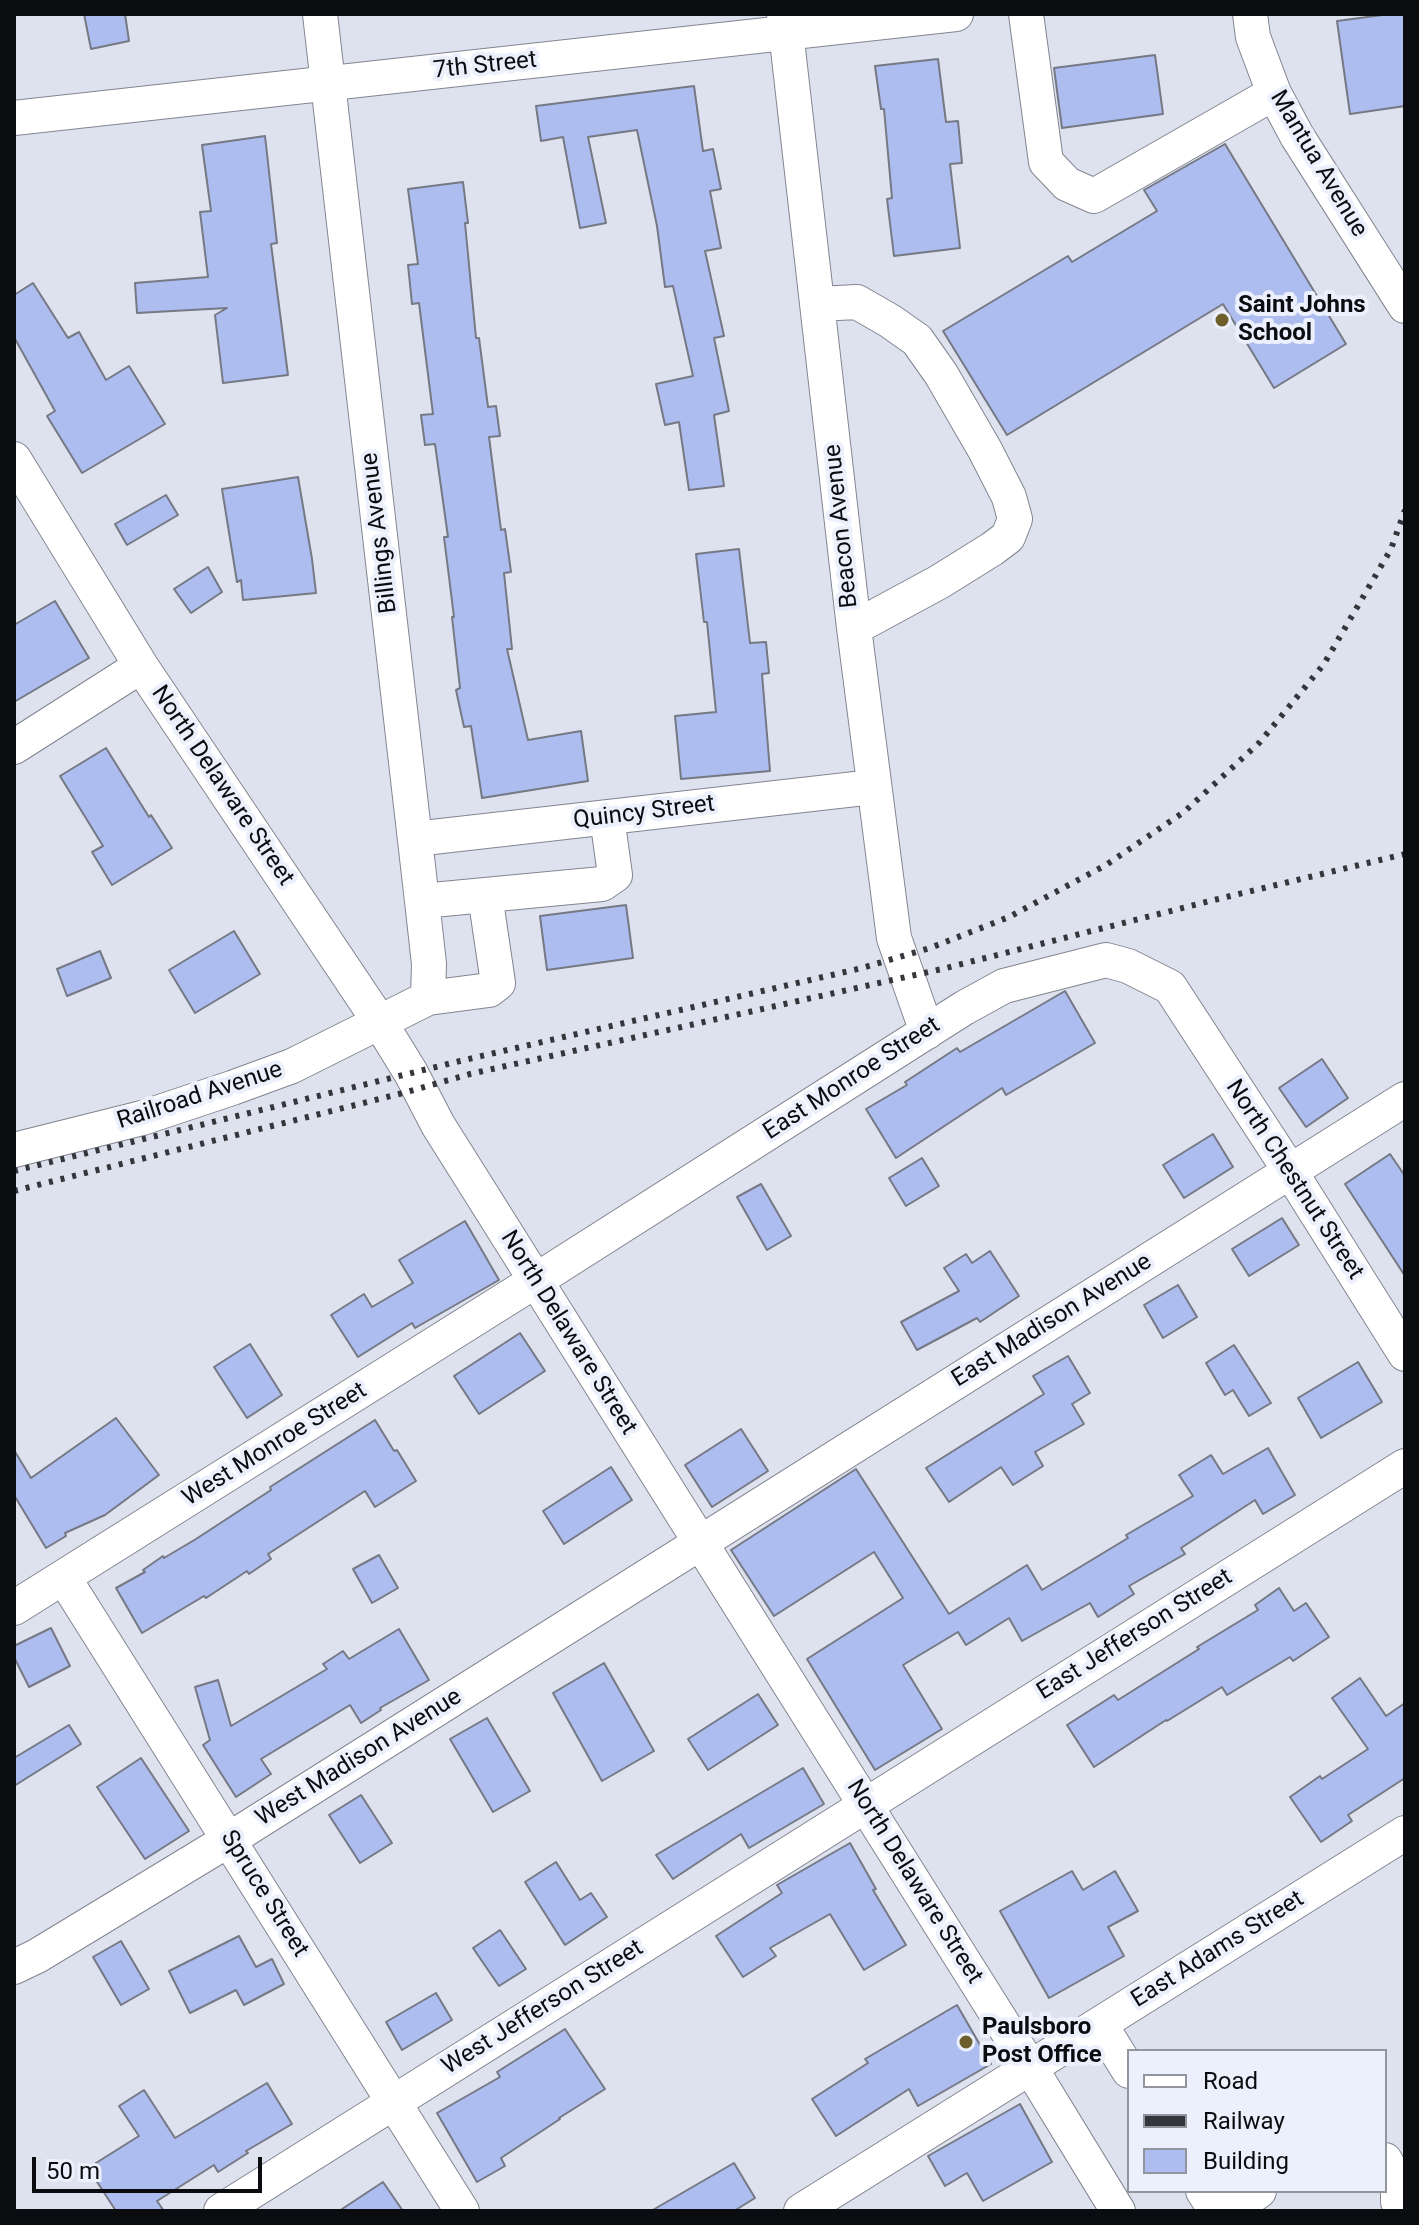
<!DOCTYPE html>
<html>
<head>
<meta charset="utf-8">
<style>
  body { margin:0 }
  #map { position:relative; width:1419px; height:2225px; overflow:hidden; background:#dee2ef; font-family:Roboto,sans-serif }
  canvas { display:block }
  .frame { position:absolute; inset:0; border:16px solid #0b0c10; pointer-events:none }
  .legend { position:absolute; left:1127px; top:2049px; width:260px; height:144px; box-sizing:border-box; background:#ecf0fc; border:2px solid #92959e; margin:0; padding:10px 14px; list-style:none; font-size:24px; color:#0b0c10 }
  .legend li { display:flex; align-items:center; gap:16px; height:40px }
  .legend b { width:40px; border:2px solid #92959e }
  .scale { position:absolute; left:32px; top:2157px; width:230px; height:36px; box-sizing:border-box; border:4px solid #0b0c10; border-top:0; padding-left:10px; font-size:24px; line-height:28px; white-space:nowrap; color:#0b0c10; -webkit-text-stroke:6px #ecf0fc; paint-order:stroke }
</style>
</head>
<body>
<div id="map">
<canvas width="1419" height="2225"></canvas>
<div class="frame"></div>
<ul class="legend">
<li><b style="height:10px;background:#fff"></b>Road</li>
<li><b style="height:10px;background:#35363c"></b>Railway</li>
<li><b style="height:22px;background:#aebdf0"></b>Building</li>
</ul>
<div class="scale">50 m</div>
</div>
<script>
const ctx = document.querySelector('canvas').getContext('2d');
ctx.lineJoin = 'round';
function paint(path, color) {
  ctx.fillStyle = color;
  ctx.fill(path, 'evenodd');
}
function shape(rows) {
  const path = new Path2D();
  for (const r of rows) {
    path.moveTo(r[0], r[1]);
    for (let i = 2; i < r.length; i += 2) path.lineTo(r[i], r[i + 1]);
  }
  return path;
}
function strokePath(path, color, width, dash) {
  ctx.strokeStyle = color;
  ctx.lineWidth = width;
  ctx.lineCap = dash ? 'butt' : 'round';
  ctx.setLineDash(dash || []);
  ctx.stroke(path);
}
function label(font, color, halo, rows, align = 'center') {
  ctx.font = font + ' Roboto,sans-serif';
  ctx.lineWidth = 8;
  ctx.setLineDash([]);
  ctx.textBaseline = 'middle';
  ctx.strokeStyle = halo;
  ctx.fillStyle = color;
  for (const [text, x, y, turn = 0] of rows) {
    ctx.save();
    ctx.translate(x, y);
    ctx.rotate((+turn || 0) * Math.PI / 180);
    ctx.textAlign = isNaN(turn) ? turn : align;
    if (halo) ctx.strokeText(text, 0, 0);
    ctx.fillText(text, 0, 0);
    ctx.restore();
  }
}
const building = shape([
  [84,14,125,14,129,41,91,49,84,14],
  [1390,14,1405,14,1405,106,1350,114,1337,21,1390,14],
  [1155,55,1163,114,1062,128,1054,68,1155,55],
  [938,59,946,122,958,121,962,163,950,164,960,248,894,256,887,199,892,198,884,109,881,109,875,66,938,59],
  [694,86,703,151,713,149,721,189,710,191,721,248,705,251,724,336,714,338,729,411,714,415,724,486,689,490,679,422,665,425,656,384,693,376,673,286,665,287,657,226,637,130,588,137,606,223,580,228,563,137,541,141,536,106,694,86],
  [265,136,277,243,271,244,288,375,223,383,215,315,227,308,137,313,135,283,208,277,200,212,211,211,202,145,265,136],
  [1225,144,1346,344,1274,388,1223,304,1007,435,943,331,1068,256,1072,262,1157,211,1144,190,1225,144],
  [463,182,468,223,465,223,476,338,479,338,488,407,496,406,500,436,489,437,501,530,505,529,511,572,504,573,512,649,507,649,528,740,581,731,588,781,482,798,471,726,464,727,456,690,460,688,452,617,454,617,444,537,448,537,435,444,425,445,421,415,433,414,419,303,412,304,408,265,418,264,408,189,463,182],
  [33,283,68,338,79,332,106,380,129,366,165,424,82,473,47,416,55,411,14,337,14,295,33,283],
  [298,477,312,559,316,593,243,600,241,580,237,582,222,489,298,477],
  [166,495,178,515,127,545,115,524,166,495],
  [739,549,750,643,766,642,769,673,762,674,770,771,681,779,675,716,716,712,707,622,704,622,696,554,739,549],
  [208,567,222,592,191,613,174,589,208,567],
  [55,601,89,658,14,702,14,625,55,601],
  [106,748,149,817,151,815,172,848,112,885,92,852,103,846,60,776,106,748],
  [626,905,633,958,547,970,540,916,626,905],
  [234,931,260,974,195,1013,169,970,234,931],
  [100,951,111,978,67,996,57,969,100,951],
  [1065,991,1095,1043,1006,1095,1002,1088,896,1158,866,1109,907,1085,905,1082,957,1048,960,1052,1065,991],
  [1322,1059,1348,1098,1306,1127,1279,1088,1322,1059],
  [1213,1134,1233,1167,1184,1198,1163,1165,1213,1134],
  [1390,1154,1405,1176,1405,1276,1345,1184,1390,1154],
  [922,1158,939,1186,906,1206,889,1178,922,1158],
  [761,1184,791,1236,767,1250,737,1197,761,1184],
  [1282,1218,1299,1245,1249,1276,1232,1249,1282,1218],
  [465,1221,499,1280,415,1328,412,1323,358,1357,331,1315,364,1294,372,1307,413,1283,399,1260,465,1221],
  [990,1251,1019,1296,980,1322,977,1318,917,1350,901,1322,959,1291,944,1268,966,1254,972,1263,990,1251],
  [1178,1285,1197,1317,1163,1338,1144,1305,1178,1285],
  [520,1333,545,1371,479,1414,454,1376,520,1333],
  [250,1344,282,1395,247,1418,214,1367,250,1344],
  [1234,1345,1271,1403,1249,1416,1233,1390,1225,1395,1206,1363,1234,1345],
  [1068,1356,1090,1393,1072,1404,1084,1424,1035,1452,1043,1466,1013,1485,1001,1467,949,1502,926,1468,1044,1394,1033,1376,1068,1356],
  [1358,1362,1382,1402,1321,1438,1298,1398,1358,1362],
  [116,1418,159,1475,105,1515,65,1533,66,1536,46,1548,14,1495,14,1450,31,1478,116,1418],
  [375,1420,394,1451,397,1450,416,1481,375,1507,365,1491,268,1554,271,1559,249,1574,247,1571,206,1598,204,1596,142,1633,116,1588,145,1572,143,1570,163,1556,164,1558,196,1539,271,1490,270,1487,375,1420],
  [741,1429,768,1471,712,1507,685,1465,741,1429],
  [1268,1448,1295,1495,1263,1514,1255,1500,1181,1548,1185,1554,1129,1586,1134,1594,1098,1617,1090,1603,1022,1641,1009,1618,966,1645,958,1632,903,1665,942,1729,875,1770,807,1659,903,1598,874,1552,774,1616,731,1550,856,1469,949,1614,1027,1565,1042,1590,1128,1538,1126,1535,1193,1496,1179,1475,1211,1455,1223,1474,1268,1448],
  [611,1467,632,1500,564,1544,543,1511,611,1467],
  [379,1555,398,1588,372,1603,353,1569,379,1555],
  [1279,1588,1294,1611,1306,1603,1329,1637,1293,1661,1290,1657,1227,1695,1222,1687,1167,1721,1166,1720,1094,1767,1067,1725,1114,1695,1118,1700,1199,1649,1197,1647,1258,1610,1255,1605,1279,1588],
  [51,1628,70,1666,29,1687,14,1657,14,1646,51,1628],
  [399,1629,429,1680,380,1708,381,1710,361,1723,350,1705,261,1759,271,1774,236,1797,203,1745,210,1740,195,1687,218,1680,231,1726,327,1669,323,1664,343,1651,349,1659,399,1629],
  [604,1663,654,1751,602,1781,553,1693,604,1663],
  [1360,1678,1386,1716,1405,1703,1405,1778,1348,1815,1352,1821,1321,1842,1290,1797,1320,1776,1322,1779,1368,1749,1332,1698,1360,1678],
  [758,1694,778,1725,708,1770,688,1739,758,1694],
  [487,1718,530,1791,493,1812,450,1739,487,1718],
  [69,1725,81,1744,14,1786,14,1758,69,1725],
  [141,1758,189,1831,145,1859,97,1787,141,1758],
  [803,1768,824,1804,749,1848,741,1834,673,1879,656,1855,803,1768],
  [361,1795,392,1843,360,1863,329,1815,361,1795],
  [850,1843,876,1889,873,1890,906,1945,864,1970,830,1914,770,1948,776,1956,743,1977,716,1936,782,1893,777,1885,850,1843],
  [556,1862,580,1900,591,1893,607,1917,565,1945,525,1882,556,1862],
  [1072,1871,1083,1890,1115,1871,1138,1911,1108,1927,1124,1956,1049,1998,1000,1911,1072,1871],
  [500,1930,526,1969,499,1986,473,1948,500,1930],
  [239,1936,256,1967,272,1959,284,1984,244,2005,236,1990,190,2013,169,1971,239,1936],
  [121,1941,149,1989,121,2005,93,1957,121,1941],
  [436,1993,452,2020,402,2050,386,2022,436,1993],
  [957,2005,991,2064,918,2106,909,2089,836,2136,812,2099,868,2063,865,2059,957,2005],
  [565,2029,605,2089,559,2118,560,2119,501,2158,505,2166,477,2182,437,2113,500,2077,497,2072,565,2029],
  [267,2083,292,2124,246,2151,248,2153,218,2172,214,2165,157,2201,164,2211,116,2211,88,2168,139,2136,119,2106,144,2090,175,2138,267,2083],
  [1020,2104,1052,2162,983,2201,967,2173,945,2186,928,2156,1020,2104],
  [734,2163,755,2198,734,2211,651,2211,734,2163],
  [383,2182,403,2211,339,2211,383,2182]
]);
paint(building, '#aebdf0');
strokePath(building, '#757984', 2);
const minor = shape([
  [784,14,854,628,894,938,927,1032],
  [1026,14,1046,162,1067,184,1094,196,1274,93],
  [1250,14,1253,37,1274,93,1297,136,1405,306],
  [14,118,956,14],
  [818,304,857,302,890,321,917,340,941,374,985,450,1009,497,1015,519,1008,537,992,549,939,582,854,628],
  [14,459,141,666,379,1021,411,1073,438,1125,1030,2067,1118,2211],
  [14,747,141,666],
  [415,839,873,787],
  [422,901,602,884,615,875,607,817],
  [428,998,489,990,498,983,485,895],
  [14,1150,142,1118,232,1088,292,1066,428,998,429,964,422,901,320,14],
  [64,1578,462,2211],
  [14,1608,535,1281,964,1008,1004,986,1106,960,1128,966,1170,987,1290,1171,1405,1354],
  [14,1967,37,1956,230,1839,1405,1099],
  [1100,2024,1129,2071],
  [1385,2160,1398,2184,1398,2202,1403,2211],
  [1203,2191,1216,2211],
  [221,2211,1405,1466],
  [801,2211,1405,1833],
  [1229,2211,1259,2191]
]);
strokePath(minor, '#828590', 36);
strokePath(minor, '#fff', 34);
strokePath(shape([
  [14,1171,460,1061,862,968,930,948,1009,917,1106,865,1184,812,1260,742,1324,664,1391,549,1405,510],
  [14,1191,403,1093,470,1074,942,969,1214,900,1405,854]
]), '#35363c', 6, [4, 8]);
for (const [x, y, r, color] of [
  [1222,320,8,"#6d5e2b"],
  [966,2042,8,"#6d5e2b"]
]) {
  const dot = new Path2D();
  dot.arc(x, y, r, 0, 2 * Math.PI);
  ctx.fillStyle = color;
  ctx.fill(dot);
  strokePath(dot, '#ecf0fc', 3);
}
label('24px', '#0b0c10', '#ecf0fc', [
  ["7th Street",485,66,-6],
  ["Mantua Avenue",1318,164,59],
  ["Beacon Avenue",842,526,-96],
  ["Billings Avenue",380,533,-97],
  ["North Delaware Street",222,786,56],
  ["Quincy Street",644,813,-7],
  ["East Monroe Street",852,1079,-33],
  ["Railroad Avenue",200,1096,-18],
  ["North Chestnut Street",1294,1180,57],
  ["East Madison Avenue",1052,1321,-32],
  ["North Delaware Street",568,1333,58],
  ["West Monroe Street",275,1445,-32],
  ["East Jefferson Street",1135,1635,-32],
  ["West Madison Avenue",359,1758,-32],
  ["North Delaware Street",914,1882,58],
  ["Spruce Street",264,1894,58],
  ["East Adams Street",1218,1950,-32],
  ["West Jefferson Street",543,2008,-32]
]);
label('bold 24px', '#0b0c10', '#ecf0fc', [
  ["Saint Johns",1238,306],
  ["School",1238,334],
  ["Paulsboro",982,2028],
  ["Post Office",982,2056]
], 'left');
</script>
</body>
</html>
